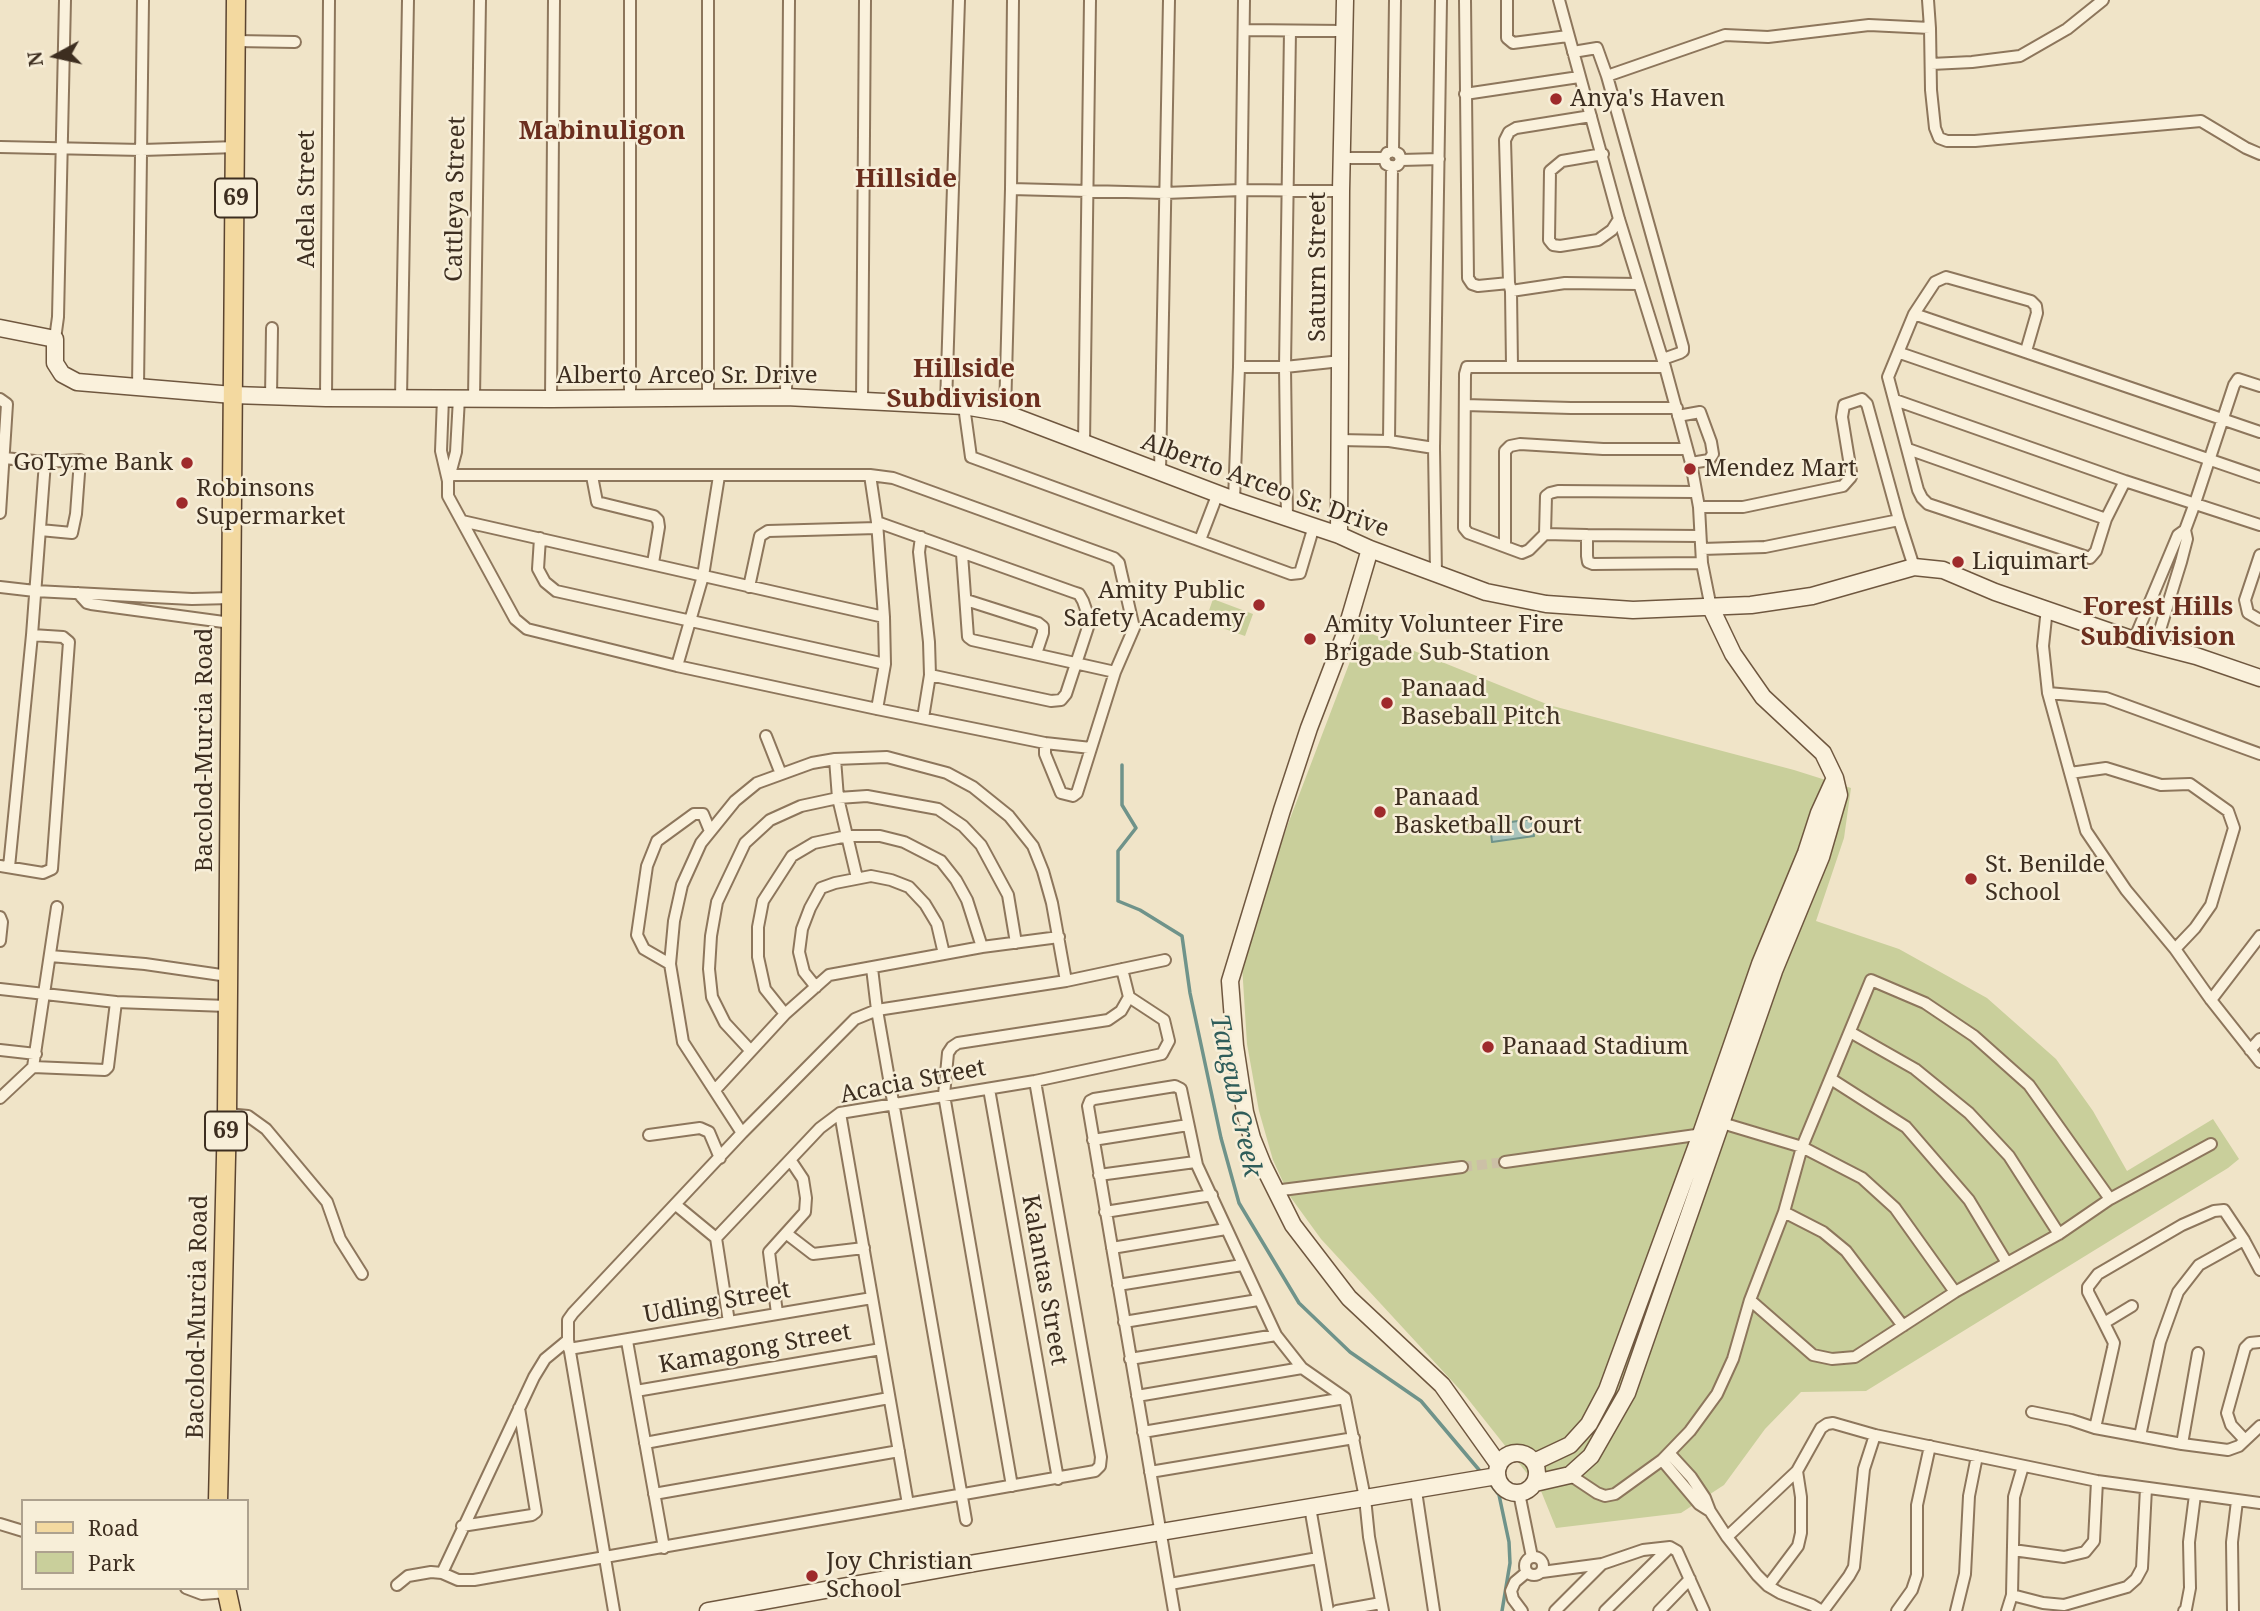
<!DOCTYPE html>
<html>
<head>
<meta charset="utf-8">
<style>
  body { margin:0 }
  #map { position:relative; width:2260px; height:1611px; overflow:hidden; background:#f0e4c8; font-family:"Noto Serif",serif }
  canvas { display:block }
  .legend { position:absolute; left:21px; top:1499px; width:228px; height:91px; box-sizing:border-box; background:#f7eed8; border:2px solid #ada18e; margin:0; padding:9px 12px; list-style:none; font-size:21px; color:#3d2e20 }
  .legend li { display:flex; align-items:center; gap:14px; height:35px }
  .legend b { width:35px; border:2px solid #ada18e }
  .north { position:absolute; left:21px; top:21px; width:70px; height:70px; -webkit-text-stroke:5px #f7eed8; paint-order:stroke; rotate:262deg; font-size:19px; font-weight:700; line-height:28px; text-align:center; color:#3d2e20 }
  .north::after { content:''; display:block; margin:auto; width:24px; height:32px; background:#3d2e20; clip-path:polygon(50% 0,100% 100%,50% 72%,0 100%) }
</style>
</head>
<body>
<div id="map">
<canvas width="2260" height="1611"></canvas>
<ul class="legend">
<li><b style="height:9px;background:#f3d9a0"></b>Road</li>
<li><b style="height:19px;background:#c9cf9b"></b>Park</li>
</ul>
<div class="north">N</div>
</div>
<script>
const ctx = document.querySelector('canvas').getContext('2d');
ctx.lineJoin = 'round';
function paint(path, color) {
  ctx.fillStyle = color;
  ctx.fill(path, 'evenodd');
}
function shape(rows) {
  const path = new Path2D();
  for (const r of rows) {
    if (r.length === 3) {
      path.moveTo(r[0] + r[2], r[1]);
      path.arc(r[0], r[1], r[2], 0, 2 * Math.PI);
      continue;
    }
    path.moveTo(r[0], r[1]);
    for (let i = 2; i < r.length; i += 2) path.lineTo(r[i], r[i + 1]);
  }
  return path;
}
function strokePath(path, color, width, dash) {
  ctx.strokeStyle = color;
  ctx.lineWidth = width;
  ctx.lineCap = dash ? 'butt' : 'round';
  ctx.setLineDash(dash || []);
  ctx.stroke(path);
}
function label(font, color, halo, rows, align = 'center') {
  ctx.font = font + ' "Noto Serif",serif';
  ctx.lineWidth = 5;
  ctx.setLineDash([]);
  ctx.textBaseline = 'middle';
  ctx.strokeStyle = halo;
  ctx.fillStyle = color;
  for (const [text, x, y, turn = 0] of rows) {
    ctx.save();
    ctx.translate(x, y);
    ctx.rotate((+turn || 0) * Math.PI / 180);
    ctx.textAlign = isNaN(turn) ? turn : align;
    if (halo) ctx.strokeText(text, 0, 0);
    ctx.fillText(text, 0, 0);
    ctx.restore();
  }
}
paint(shape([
  [1213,599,1253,614,1245,636,1205,622],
  [1362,630,1549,705,1794,770,1851,788,1844,838,1816,921,1899,949,1987,998,2056,1059,2093,1111,2127,1171,2213,1119,2239,1159,2228,1168,1866,1391,1801,1392,1765,1429,1724,1485,1681,1513,1556,1528,1541,1491,1464,1394,1321,1239,1289,1195,1273,1160,1259,1111,1247,1044,1242,965,1243,952,1288,824]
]), '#c9cf9b');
const water = shape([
  [1532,819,1534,836,1492,842,1490,825,1532,819]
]);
paint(water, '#a9c4bc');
strokePath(water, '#6f938a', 2);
strokePath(shape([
  [1122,765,1122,805,1136,828,1118,851,1118,901,1140,910,1182,936,1190,993,1221,1138,1239,1203,1299,1303,1350,1352,1421,1401,1480,1471],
  [1492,1486,1499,1495,1509,1542,1510,1563,1502,1611]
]), '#6f938a', 3.5);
strokePath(shape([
  [1462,1167,1505,1162]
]), '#ccc0a6', 10, [10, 5]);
const street = shape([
  [630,0,630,399],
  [1465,0,1468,278,1472,284,1478,286,1509,283,1511,291,1565,283,1638,284],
  [1507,0,1507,38,1513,43,1568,36],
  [1559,0,1619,219,1665,367,1467,367,1465,374,1464,528,1468,533,1522,553,1529,550,1545,534,1587,535,1587,556,1588,562,1593,564,1702,563],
  [1928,0,1930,28],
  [1244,30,1344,31],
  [236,41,295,42],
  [1573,52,1597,48,1607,76,1683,347,1683,351,1680,353,1663,359],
  [1931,64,1972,62,2020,56,2067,29,2103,0],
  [1607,76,1725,35,1768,37,1869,25,1930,28,1931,90,1935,128,1939,138,1947,141,1975,141,2201,121,2246,148,2260,154],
  [1465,94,1579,77],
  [0,147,142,150,237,147],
  [1393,151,1395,0],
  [1603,154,1562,161,1550,171,1549,240,1553,245,1560,246,1598,240,1612,230,1619,219],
  [1343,158,1384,158,1387,153,1393,151,1399,154,1401,160,1398,165,1392,167,1386,164,1384,158],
  [1401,160,1439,159],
  [1011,189,1165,193,1241,190,1341,191],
  [1509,283,1505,140,1509,132,1516,128,1591,116],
  [1511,291,1512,366],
  [1914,314,2260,432],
  [55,339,58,317,65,0],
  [2026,351,2037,313,2036,306,2031,301,1946,277,1935,282,1914,314,1888,377,1918,490,1922,498,1928,504,2090,558,2096,551,2106,519,2125,481],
  [1900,353,2260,477],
  [1239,367,1285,367,1341,361],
  [1665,367,1691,463,1699,507,1702,563,1711,608],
  [138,387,143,0],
  [271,397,272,328],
  [786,397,789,0],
  [326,398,329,0],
  [401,398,408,0],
  [443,398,441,451,448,481,448,496,515,619,527,629,677,666,877,709,1045,743,1091,748],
  [474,398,480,0],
  [708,398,708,0],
  [0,399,7,404,0,513],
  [551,399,554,0],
  [1895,400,2125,481,2260,525],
  [862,401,865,0],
  [946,404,959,0],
  [1465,405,1571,408,1677,408],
  [964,406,971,457,1291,574,1300,573,1314,526],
  [1005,413,1011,189,1013,0],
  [1678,416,1700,412,1711,442,1713,454,1709,460,1691,463],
  [1340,440,1389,441,1434,448],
  [1389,441,1392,167],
  [1084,444,1090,0],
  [1908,449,2106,519],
  [4,458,45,462,80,460,76,514,72,533,40,530],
  [1160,472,1169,0],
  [447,475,870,475,893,478,1114,558,1119,563,1121,572,1134,628,1115,672,1077,793,1073,796,1061,793,1045,754,1045,743],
  [870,475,877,522,884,617,885,664,877,709],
  [592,476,597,502,654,516,658,520,659,527,653,563],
  [449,478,456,452,459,398],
  [1234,500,1239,367,1244,0],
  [1699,507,1743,507,1843,486,1851,477,1851,472,1842,417,1844,405,1862,399,1867,404,1899,520,1765,547,1702,549],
  [1287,519,1285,367,1290,31],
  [1899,520,1914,567],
  [462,521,884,617],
  [877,522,1073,592,1079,594,1083,601,1090,621,1066,694,1061,700,1051,701,930,675],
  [1545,534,1546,496,1550,493,1558,491,1695,492],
  [1587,535,1699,536],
  [921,537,919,552,929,642,930,675,923,718],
  [540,538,538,569,545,582,556,591,885,664],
  [1200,540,1218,493],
  [1505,545,1505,451,1510,446,1520,444,1603,449,1686,449],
  [962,554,968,637,972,640,1115,672],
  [2260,555,2245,600,2248,613,2260,620],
  [1436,574,1434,448,1441,0],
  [0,587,35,591,192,599,231,598],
  [749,587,760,536,768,531,877,528],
  [78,593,87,603,91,604,231,623],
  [966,600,1038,623,1043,627,1043,633,1036,654],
  [2047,608,2043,646,2048,693,2086,831,2126,890,2175,949,2211,1000,2260,1062],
  [2134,640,2178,535,2185,530,2195,503,2234,385,2238,379,2260,386],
  [2155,646,2181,562,2187,539,2185,530],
  [677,666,703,576,719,476],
  [2048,693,2106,698,2260,754],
  [766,736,781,774],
  [835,759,838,798,857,878],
  [2070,773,2106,768,2161,785,2190,784,2228,811,2234,828,2211,905,2195,928,2175,949],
  [0,866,43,873,52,869,69,642,63,637,32,635],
  [9,867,32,635,45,462],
  [0,917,2,922,0,941],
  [50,956,145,964,228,976],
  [670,964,644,949,637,935,647,866,657,841,694,814,703,814,710,831],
  [872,968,877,1010,966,1520],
  [816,987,804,972,799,952,802,929,810,908,821,888,835,883,871,876,891,880,909,887,925,904,937,924,944,954],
  [0,989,116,1002,227,1006],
  [2211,1000,2260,936],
  [785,1014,765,989,758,957,758,927,763,901,792,856,814,843,847,836,880,836,904,842,941,861,956,880,967,900,982,947],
  [1850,1032,1915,1069,1969,1113,2009,1156,2059,1234],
  [0,1050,36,1054],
  [750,1050,725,1023,712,997,709,969,711,936,717,902,745,843,770,820,801,806,838,798,867,796,938,809,963,826,981,845,1008,895,1016,943],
  [2250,1050,2260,1039],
  [33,1067,105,1070,108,1067,116,1002],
  [1831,1079,1906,1127,1969,1200,2007,1263],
  [989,1089,1058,1479],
  [715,1090,785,1014,829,975,982,947,1059,937],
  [0,1098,33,1067,57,907],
  [840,1113,908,1504],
  [227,1114,248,1116,266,1129,327,1202,340,1239,362,1274],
  [1722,1123,1802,1147,1862,1178,1895,1208,1955,1292],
  [742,1133,683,1042,670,964,674,921,682,885,701,843,735,801,757,783,812,763,835,759,887,757,947,773,973,787,1009,816,1033,846,1043,871,1052,903,1066,981],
  [649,1135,700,1128,709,1132,720,1158],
  [1093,1140,1188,1125],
  [1505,1162,1703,1134],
  [1099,1175,1195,1162],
  [1274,1191,1462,1167],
  [676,1205,716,1238],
  [1105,1212,1212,1195],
  [1784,1212,1823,1232,1846,1251,1903,1326],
  [787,1234,813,1254,864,1248],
  [1112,1248,1226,1229],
  [1118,1285,1242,1265],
  [1750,1300,1813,1355,1832,1359,1855,1357,1955,1292,2059,1234,2110,1199,2211,1144],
  [777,1313,769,1252,805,1212,806,1198,803,1179,791,1161],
  [729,1322,716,1238,820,1128,840,1113,1035,1081,1162,1054,1169,1041,1164,1020,1129,997,1122,969],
  [1124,1322,1258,1300],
  [2104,1323,2088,1292,2088,1287,2098,1274,2182,1225,2214,1211,2224,1210,2244,1240,2260,1270],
  [627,1341,664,1548],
  [569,1349,872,1298],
  [1130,1359,1276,1335],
  [636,1391,881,1349],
  [1137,1396,1302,1368],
  [2032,1412,2071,1420,2095,1428,2182,1444,2228,1450,2239,1446,2260,1426],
  [2095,1428,2113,1348,2114,1343,2104,1323,2132,1306],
  [1143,1432,1345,1398],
  [2140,1436,2160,1342,2178,1292,2199,1265,2244,1240],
  [2245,1440,2231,1425,2227,1413,2245,1348,2250,1343,2260,1342],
  [645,1443,889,1398],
  [2182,1444,2198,1353],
  [1669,1453,1691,1477,1705,1498,1710,1511,1727,1537,1757,1575,1768,1586,1780,1593,1812,1605,1822,1611],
  [1662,1460,1699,1504,1710,1511],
  [1150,1472,1354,1438],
  [1570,1475,1597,1493,1605,1496,1615,1494,1662,1460,1690,1431,1717,1394,1733,1359,1750,1300,1784,1212,1802,1147,1871,980,1925,1003,1974,1036,2029,1085,2110,1199],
  [1012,1486,944,1095,948,1053,952,1047,958,1043,1108,1020,1121,1011,1129,997],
  [1416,1491,1434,1611],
  [1519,1493,1532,1557],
  [654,1494,899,1451],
  [1310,1507,1328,1611],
  [0,1524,23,1531],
  [462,1526,532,1515,536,1512,519,1408],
  [1727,1537,1797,1471,1821,1428,1827,1424,1833,1423,1875,1435,2097,1481,2260,1503],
  [2013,1550,2064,1557,2085,1552,2094,1541,2097,1481],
  [1534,1566,9],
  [1542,1572,1602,1564,1643,1550,1670,1547,1677,1551,1704,1611],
  [442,1573,534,1377,545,1359,568,1340],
  [1170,1584,1318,1558],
  [397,1585,408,1576,431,1572,442,1573,458,1580,474,1580,1095,1471,1100,1466,1101,1457,1035,1081],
  [1768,1586,1798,1546,1801,1533,1801,1497,1797,1471],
  [186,1588,202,1594,227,1592],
  [2012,1595,2043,1603,2064,1605,2127,1587,2136,1579,2142,1568,2146,1488],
  [614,1611,568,1340,568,1320,573,1313,742,1133,855,1019,877,1010,1066,981,1165,960],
  [1174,1611,1088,1106,1090,1101,1094,1099,1175,1086,1181,1089,1197,1165,1276,1335,1302,1368,1345,1398,1365,1498,1369,1537,1383,1611],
  [1337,1611,1381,1603],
  [1522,1611,1513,1599,1511,1591,1515,1582,1527,1572],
  [1555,1611,1602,1564],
  [1605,1611,1670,1547],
  [1659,1611,1690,1579],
  [1823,1611,1849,1576,1854,1567,1864,1469,1875,1435],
  [1897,1611,1912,1590,1917,1575,1917,1505,1930,1446],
  [1956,1611,1965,1574,1969,1496,1977,1456],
  [2007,1611,2012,1595,2014,1497,2023,1466],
  [2184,1611,2186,1609,2190,1588,2189,1542,2195,1495],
  [2233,1611,2232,1542,2237,1501]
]);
const secondary = shape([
  [0,328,55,339,55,363,62,374,77,382,233,395,326,398,551,399,786,397,964,406,1005,413,1234,500,1339,535,1370,549,1486,592,1546,604,1633,610,1751,605,1812,596,1914,567,1943,570,1995,592,2134,640,2196,656,2260,678],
  [1339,535,1341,191,1345,0],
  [1370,549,1345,634,1309,728,1282,810,1230,981,1235,1046,1245,1112,1252,1138,1263,1165,1293,1225,1349,1298,1442,1385,1499,1465],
  [1517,1473,20],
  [1534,1462,1570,1445,1589,1424,1607,1390,1701,1134,1760,964,1806,853,1819,813,1835,778],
  [1535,1483,1570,1475,1591,1456,1627,1393,1774,971,1821,857,1839,795,1835,778,1823,753,1763,697,1733,654,1711,608],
  [708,1611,975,1563,1497,1476]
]);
const primary = shape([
  [218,1501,227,1114,236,0],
  [226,1588,231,1611]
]);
strokePath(street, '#8d765c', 14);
strokePath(secondary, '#6f573f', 19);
strokePath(primary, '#5b4430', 21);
strokePath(street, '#faf1dc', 10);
strokePath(secondary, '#faf1dc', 16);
strokePath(primary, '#f3d9a0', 18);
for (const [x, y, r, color] of [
  [1556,99,7,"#9e2a2b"],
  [187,463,7,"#9e2a2b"],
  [1690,469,7,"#9e2a2b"],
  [182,503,7,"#9e2a2b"],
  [1958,562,7,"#9e2a2b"],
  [1259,605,7,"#9e2a2b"],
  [1310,639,7,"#9e2a2b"],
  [1387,703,7,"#9e2a2b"],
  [1380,812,7,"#9e2a2b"],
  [1971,879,7,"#9e2a2b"],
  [1488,1047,7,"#9e2a2b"],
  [812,1576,7,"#9e2a2b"]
]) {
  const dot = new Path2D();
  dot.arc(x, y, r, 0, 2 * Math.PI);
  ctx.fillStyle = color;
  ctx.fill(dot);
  strokePath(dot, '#f7eed8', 2.5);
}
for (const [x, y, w] of [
  [236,198,42],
  [226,1131,42]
]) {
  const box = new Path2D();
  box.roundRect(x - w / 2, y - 19.5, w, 39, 5);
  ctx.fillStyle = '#f7eed8';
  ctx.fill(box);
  strokePath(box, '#3d2e20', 2);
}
label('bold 23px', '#3d2e20', null, [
  ["69",236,198],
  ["69",226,1131]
]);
label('24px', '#3d2e20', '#f7eed8', [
  ["Anya's Haven",1570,99],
  ["GoTyme Bank",173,463,"right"],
  ["Mendez Mart",1704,469],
  ["Robinsons",196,489],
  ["Supermarket",196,517],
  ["Liquimart",1972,562],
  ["Amity Public",1245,591,"right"],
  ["Safety Academy",1245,619,"right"],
  ["Amity Volunteer Fire",1324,625],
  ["Brigade Sub-Station",1324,653],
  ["Panaad",1401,689],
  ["Baseball Pitch",1401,717],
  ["Panaad",1394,798],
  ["Basketball Court",1394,826],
  ["St. Benilde",1985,865],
  ["School",1985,893],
  ["Panaad Stadium",1502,1047],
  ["Joy Christian",826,1562],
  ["School",826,1590]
], 'left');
label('24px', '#3d2e20', '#f7eed8', [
  ["Adela Street",307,199,-90],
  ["Cattleya Street",456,199,-89],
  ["Saturn Street",1318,267,-90],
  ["Alberto Arceo Sr. Drive",687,376],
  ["Alberto Arceo Sr. Drive",1265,486,20],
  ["Bacolod-Murcia Road",205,750,-90],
  ["Acacia Street",913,1082,-11],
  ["Kalantas Street",1044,1280,80],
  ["Udling Street",717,1303,-10],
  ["Bacolod-Murcia Road",198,1317,-89],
  ["Kamagong Street",755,1349,-10]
]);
label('bold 26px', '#6b2e1e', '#f7eed8', [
  ["Mabinuligon",602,132],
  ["Hillside",906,180],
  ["Hillside",964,370],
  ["Subdivision",964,400],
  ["Forest Hills",2158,608],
  ["Subdivision",2158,638]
]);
label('italic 26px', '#2f5d5a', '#f7eed8', [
  ["Tangub Creek",1235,1096,78]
]);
</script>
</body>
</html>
